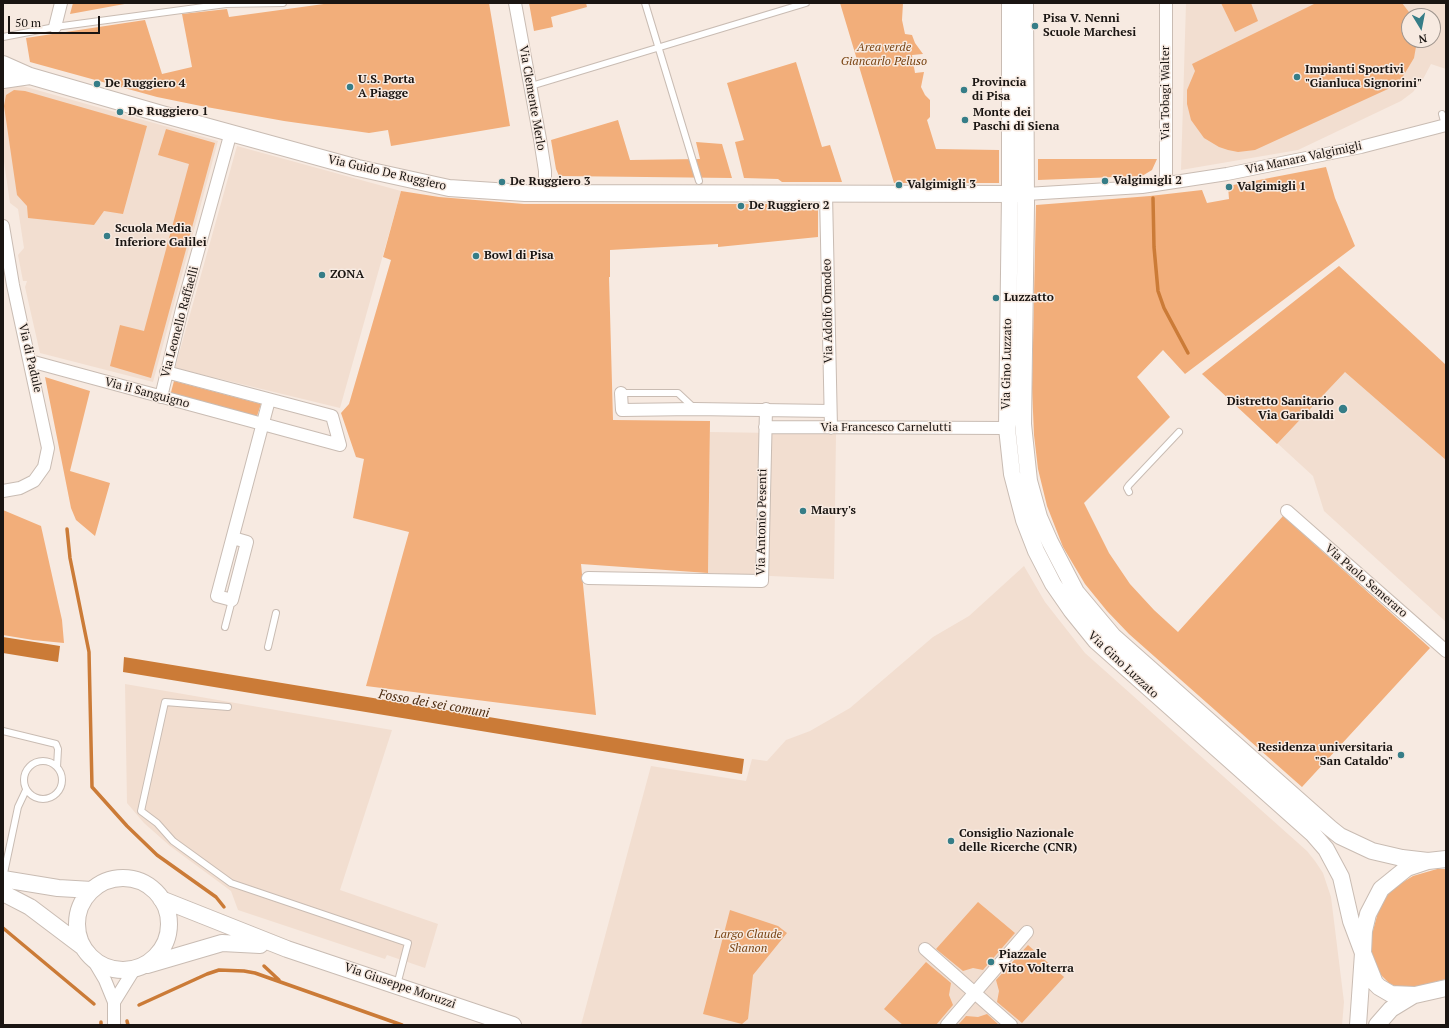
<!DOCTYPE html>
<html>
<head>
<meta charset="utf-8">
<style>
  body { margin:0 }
  #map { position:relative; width:1449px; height:1028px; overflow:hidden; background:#f7eae1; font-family:"PT Serif",serif }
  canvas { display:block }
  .frame { position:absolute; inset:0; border:4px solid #1a1512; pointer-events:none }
  .north { position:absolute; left:1401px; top:8px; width:40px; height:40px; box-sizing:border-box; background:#f7eae1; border:1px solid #9f958e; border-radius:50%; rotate:170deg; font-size:11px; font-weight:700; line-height:16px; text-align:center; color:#1a1512 }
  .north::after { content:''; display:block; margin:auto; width:14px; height:18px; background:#367d87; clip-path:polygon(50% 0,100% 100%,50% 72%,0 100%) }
  .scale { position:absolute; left:8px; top:16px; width:92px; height:18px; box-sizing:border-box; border:2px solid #1a1512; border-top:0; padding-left:5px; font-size:12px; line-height:14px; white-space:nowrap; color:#1a1512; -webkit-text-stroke:3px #f7eae1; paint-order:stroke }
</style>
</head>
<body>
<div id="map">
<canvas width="1449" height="1028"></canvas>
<div class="frame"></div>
<div class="north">N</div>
<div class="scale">50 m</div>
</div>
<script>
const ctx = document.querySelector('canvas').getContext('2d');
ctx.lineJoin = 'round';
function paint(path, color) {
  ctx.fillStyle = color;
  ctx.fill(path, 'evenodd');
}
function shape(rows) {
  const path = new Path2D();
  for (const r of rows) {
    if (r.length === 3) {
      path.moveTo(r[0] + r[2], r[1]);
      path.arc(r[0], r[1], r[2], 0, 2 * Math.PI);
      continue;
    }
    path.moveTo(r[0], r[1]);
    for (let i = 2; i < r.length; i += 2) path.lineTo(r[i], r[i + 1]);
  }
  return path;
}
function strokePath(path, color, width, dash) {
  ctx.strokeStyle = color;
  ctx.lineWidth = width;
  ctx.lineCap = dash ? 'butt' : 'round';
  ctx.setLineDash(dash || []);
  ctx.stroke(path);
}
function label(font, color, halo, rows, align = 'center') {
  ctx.font = font + ' "PT Serif",serif';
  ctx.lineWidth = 3;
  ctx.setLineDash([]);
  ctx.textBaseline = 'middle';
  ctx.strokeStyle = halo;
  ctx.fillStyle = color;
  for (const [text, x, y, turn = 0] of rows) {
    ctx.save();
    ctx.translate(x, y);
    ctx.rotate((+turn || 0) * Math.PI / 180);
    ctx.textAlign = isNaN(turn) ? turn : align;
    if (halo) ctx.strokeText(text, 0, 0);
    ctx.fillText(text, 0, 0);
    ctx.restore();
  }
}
paint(shape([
  [1186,3,1446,3,1446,69,1431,64,1422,81,1413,92,1401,101,1298,150,1181,170],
  [1409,16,1433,16,1433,40,1409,40],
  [19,85,218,141,153,382,40,353,25,287,27,281,23,281,18,255,24,248,18,209,10,203,3,155,3,91,9,87],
  [237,146,401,191,340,408,175,368],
  [1339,266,1446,365,1446,622,1324,511,1313,476,1202,374],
  [710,432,836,434,834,579,708,573],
  [1024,566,1045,602,1085,653,1307,851,1315,861,1323,873,1331,897,1344,1002,1342,1025,581,1025,651,766,746,781,752,759,767,761,786,740,810,731,850,708,933,637,969,616],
  [125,684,392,730,340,890,438,924,425,968,387,955,385,959,238,910,231,891,170,846,144,823,127,803]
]), '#f2ded0');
paint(shape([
  [73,3,130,3,70,14],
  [331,3,489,3,510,126,391,146,388,130,369,133,284,121,201,106,157,97,30,62,26,38,145,20,162,74,192,67,182,14,227,9,229,17],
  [529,3,586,3,587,7,551,17,553,27,534,31],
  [840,3,903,3,902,20,905,34,912,35,915,43,923,54,912,55,915,73,924,72,921,87,925,95,930,100,930,117,927,120,936,149,999,150,999,183,894,183],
  [1221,3,1251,3,1258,21,1235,32],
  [1316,3,1402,3,1412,16,1409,16,1409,40,1417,41,1414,58,1402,78,1388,89,1255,150,1238,152,1228,150,1219,147,1204,138,1191,120,1187,104,1187,90,1195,71,1192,64],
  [796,62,822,147,830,145,842,182,782,182,778,179,744,178,735,142,744,140,727,83],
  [14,90,25,91,147,126,123,214,104,211,94,225,28,218,27,206,17,195,4,106,6,95],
  [618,120,630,160,700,159,696,142,722,144,732,178,559,176,556,169,551,140],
  [166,129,215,143,151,378,110,366,120,325,144,331,189,164,158,155],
  [1038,159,1157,159,1152,170,1142,176,1038,180],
  [1326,167,1335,198,1355,246,1185,374,1163,350,1137,377,1170,417,1084,503,1109,553,1130,584,1154,610,1178,632,1283,516,1430,648,1302,787,1129,634,1107,611,1085,584,1063,547,1047,506,1038,469,1034,435,1032,388,1036,205,1150,196,1202,190,1207,203,1229,199,1228,186],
  [401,191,439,197,524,204,818,204,818,237,718,247,718,244,610,250,610,277,609,277,613,420,710,421,708,573,581,564,596,715,366,686,409,532,353,518,364,459,356,457,341,413,349,404,391,260,383,257],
  [1339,266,1446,365,1446,460,1345,372,1277,444,1202,374],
  [45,377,90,391,70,471,110,483,95,536,76,520,71,508],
  [174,381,261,404,256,419,170,396],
  [3,510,41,526,62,620,64,643,33,640,3,635],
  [1437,869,1446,869,1446,979,1412,988,1401,988,1390,984,1377,971,1372,953,1372,934,1380,905,1389,893,1400,884,1413,876],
  [978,902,1015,933,983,970,973,968,963,971,936,949],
  [730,910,778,926,787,933,753,975,748,1019,742,1024,703,1014],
  [1028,945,1064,977,1022,1023,997,1002,999,991,996,980],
  [926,962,951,983,949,995,953,1005,936,1025,903,1025,884,1009],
  [987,1014,999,1025,958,1025,966,1016,978,1017]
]), '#f2ae7a');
paint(shape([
  [3,637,60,646,58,662,3,653],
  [124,657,744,759,742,774,123,672]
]), '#cb7b37');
strokePath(shape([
  [1153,198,1154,247,1158,291,1164,308,1188,353],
  [67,529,70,558,89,652,92,787,127,826,157,855,216,897,224,907],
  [3,928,94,1004],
  [264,966,279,980],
  [139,1005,207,974,219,970,244,971,255,973,402,1025],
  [127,1021,128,1025],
  [101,1022,101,1025]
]), '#cb7b37', 3.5);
const lane = shape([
  [645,3,699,181],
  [3,37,55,27,226,4,283,3],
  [531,86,806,3],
  [1442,114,1445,125],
  [621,393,678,393,694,408],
  [1129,492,1127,488,1129,485,1179,432],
  [225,627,232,600],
  [268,647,276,613],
  [228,707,165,702,141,811,157,823,173,841,231,883,408,943,397,985],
  [3,731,56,744,58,749,57,767],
  [43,780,19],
  [3,878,18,807,26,790]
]);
const street = shape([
  [515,3,540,139,545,171,545,193],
  [55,27,61,3],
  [1166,183,1166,3],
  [826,194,831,428],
  [1026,194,1142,187,1227,174,1361,147,1446,125],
  [3,226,13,285,48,448,44,467,34,481,20,488,3,491],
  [30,361,340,445,332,416,166,372],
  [621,393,622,410,694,409,830,411],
  [161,397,182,309,231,132],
  [765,427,1007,428],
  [1287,511,1446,651],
  [233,538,247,542,232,600,217,596,269,400],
  [588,578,762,581,766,409],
  [925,949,1011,1025],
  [92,958,105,980,114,1002,114,1025],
  [114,1002,135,968],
  [947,1025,1027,932]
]);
const secondary = shape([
  [1010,3,1010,194,1007,428,1012,474,1024,520,1036,551,1053,584,1071,610,1096,641,1313,834,1326,849,1341,877,1351,921,1363,953,1358,1025],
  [1025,3,1026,205,1023,424,1029,481,1039,517,1050,542,1076,592,1113,636,1330,828,1340,836,1372,851,1402,858,1428,861],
  [3,64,30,76,165,115,358,168,449,188,525,193,1021,194],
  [3,80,30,76],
  [1446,859,1428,861,1407,868,1381,889,1368,914,1364,931,1363,953,1375,983,1379,987,1391,994,1415,995,1446,988],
  [123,924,46],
  [3,879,58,888,92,890],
  [3,893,30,907,83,947],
  [161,899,287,949,513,1025],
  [147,965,222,943,260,945],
  [1377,1025,1391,1009,1414,995]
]);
strokePath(lane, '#c9bcb3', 8);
strokePath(street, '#c9bcb3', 14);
strokePath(secondary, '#c9bcb3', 18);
strokePath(lane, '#fff', 6);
strokePath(street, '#fff', 12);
strokePath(secondary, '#fff', 16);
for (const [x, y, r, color] of [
  [1035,26,4,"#367d87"],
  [1297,77,4,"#367d87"],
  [97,84,4,"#367d87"],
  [350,87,4,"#367d87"],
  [964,90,4,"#367d87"],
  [120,112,4,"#367d87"],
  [965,120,4,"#367d87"],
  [1105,181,4,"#367d87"],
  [502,182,4,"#367d87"],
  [899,185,4,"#367d87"],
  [1229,187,4,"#367d87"],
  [741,206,4,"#367d87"],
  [107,236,4,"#367d87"],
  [476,256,4,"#367d87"],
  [322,275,4,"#367d87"],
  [996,298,4,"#367d87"],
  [1343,409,5,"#367d87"],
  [803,511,4,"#367d87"],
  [1401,755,4,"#367d87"],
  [951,841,4,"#367d87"],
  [991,962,4,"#367d87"]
]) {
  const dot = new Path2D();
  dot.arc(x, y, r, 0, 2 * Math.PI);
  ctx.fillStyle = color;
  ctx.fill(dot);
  strokePath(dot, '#f7eae1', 1.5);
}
label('bold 12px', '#1a1512', '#f7eae1', [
  ["Pisa V. Nenni",1043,19],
  ["Scuole Marchesi",1043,33],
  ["Impianti Sportivi",1305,70],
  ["\"Gianluca Signorini\"",1305,84],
  ["U.S. Porta",358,80],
  ["A Piagge",358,94],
  ["Provincia",972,83],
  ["di Pisa",972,97],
  ["De Ruggiero 4",105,84],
  ["De Ruggiero 1",128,112],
  ["Monte dei",973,113],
  ["Paschi di Siena",973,127],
  ["Valgimigli 2",1113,181],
  ["De Ruggiero 3",510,182],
  ["Valgimigli 3",907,185],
  ["Valgimigli 1",1237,187],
  ["De Ruggiero 2",749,206],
  ["Scuola Media",115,229],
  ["Inferiore Galilei",115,243],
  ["Bowl di Pisa",484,256],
  ["ZONA",330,275],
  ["Luzzatto",1004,298],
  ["Distretto Sanitario",1334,402,"right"],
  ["Via Garibaldi",1334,416,"right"],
  ["Maury's",811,511],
  ["Residenza universitaria",1393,748,"right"],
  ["\"San Cataldo\"",1393,762,"right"],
  ["Consiglio Nazionale",959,834],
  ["delle Ricerche (CNR)",959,848],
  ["Piazzale",999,955],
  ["Vito Volterra",999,969]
], 'left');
label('italic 12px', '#794413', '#f7eae1', [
  ["Area verde",884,48],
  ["Giancarlo Peluso",884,62],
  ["Largo Claude",748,935],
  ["Shanon",748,949]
]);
label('12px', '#1a1512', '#f7eae1', [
  ["Via Tobagi Walter",1166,93,-90],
  ["Via Clemente Merlo",532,98,80],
  ["Via Manara Valgimigli",1304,158,-12],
  ["Via Guido De Ruggiero",387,173,13],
  ["Via Adolfo Omodeo",828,311,-91],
  ["Via Leonello Raffaelli",180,322,-75],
  ["Via di Padule",30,358,77],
  ["Via Gino Luzzato",1007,364,-89],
  ["Via il Sanguigno",147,393,15],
  ["Via Francesco Carnelutti",886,428],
  ["Via Antonio Pesenti",762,522,-89],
  ["Via Paolo Semeraro",1366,581,41],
  ["Via Gino Luzzato",1123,665,43],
  ["Via Giuseppe Moruzzi",400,986,19]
]);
label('italic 13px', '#4b2a0e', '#f7eae1', [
  ["Fosso dei sei comuni",434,704,10]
]);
</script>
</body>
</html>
